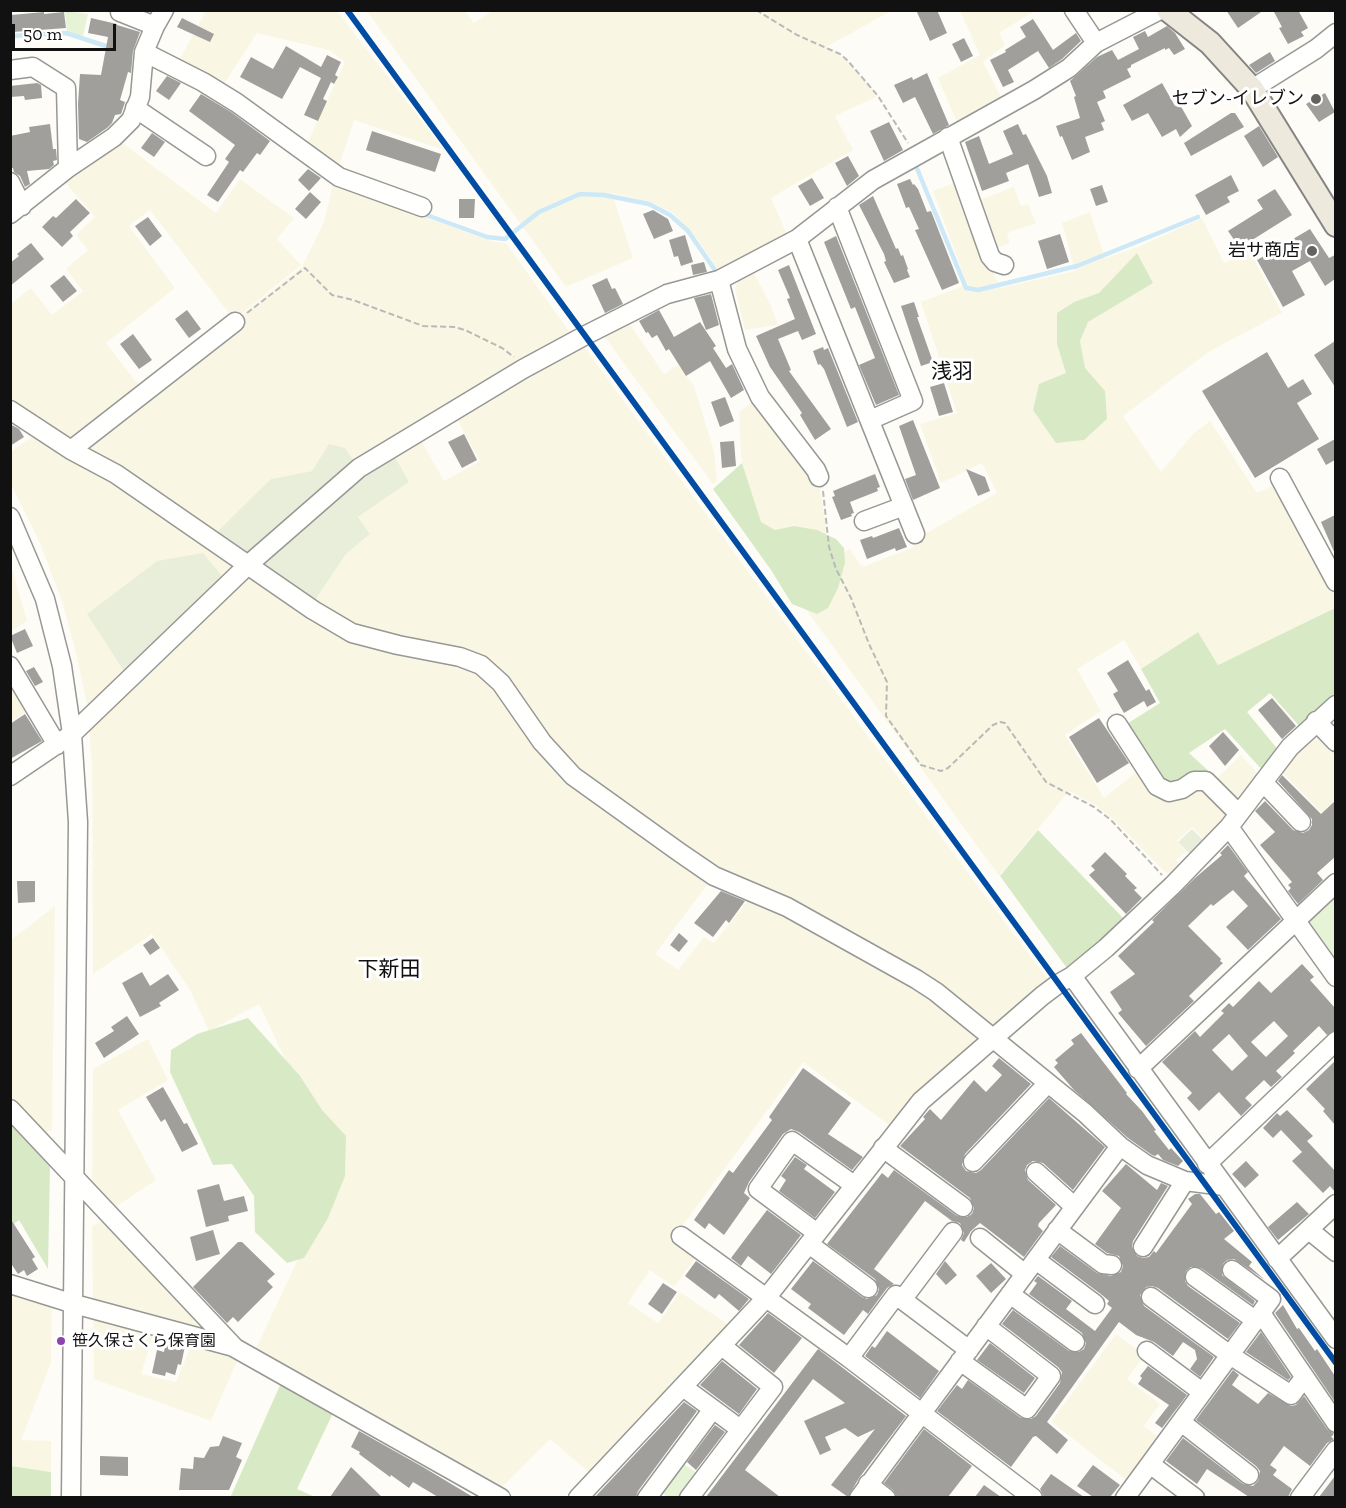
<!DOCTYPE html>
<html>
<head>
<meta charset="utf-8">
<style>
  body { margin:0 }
  #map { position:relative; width:1346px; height:1508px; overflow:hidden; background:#fdfcf7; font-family:"Zilla Slab",serif }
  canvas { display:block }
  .frame { position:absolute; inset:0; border:12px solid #111; pointer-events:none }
  .scale { position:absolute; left:12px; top:24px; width:104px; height:27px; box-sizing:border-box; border:3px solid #111; border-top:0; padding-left:8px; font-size:18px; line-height:21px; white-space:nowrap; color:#111; -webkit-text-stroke:4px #fff; paint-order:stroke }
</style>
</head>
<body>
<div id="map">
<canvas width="1346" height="1508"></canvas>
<div class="frame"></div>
<div class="scale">50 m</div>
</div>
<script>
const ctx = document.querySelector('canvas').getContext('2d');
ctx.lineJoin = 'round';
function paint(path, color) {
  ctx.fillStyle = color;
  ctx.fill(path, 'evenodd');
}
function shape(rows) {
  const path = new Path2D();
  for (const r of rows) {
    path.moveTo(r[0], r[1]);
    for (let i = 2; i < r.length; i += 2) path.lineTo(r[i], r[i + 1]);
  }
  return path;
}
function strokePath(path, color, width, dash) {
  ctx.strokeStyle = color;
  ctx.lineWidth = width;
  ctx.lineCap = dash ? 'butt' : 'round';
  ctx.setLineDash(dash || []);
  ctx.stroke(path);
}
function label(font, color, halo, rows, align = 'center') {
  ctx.font = font + ' "Zilla Slab","Noto Sans JP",serif';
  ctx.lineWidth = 6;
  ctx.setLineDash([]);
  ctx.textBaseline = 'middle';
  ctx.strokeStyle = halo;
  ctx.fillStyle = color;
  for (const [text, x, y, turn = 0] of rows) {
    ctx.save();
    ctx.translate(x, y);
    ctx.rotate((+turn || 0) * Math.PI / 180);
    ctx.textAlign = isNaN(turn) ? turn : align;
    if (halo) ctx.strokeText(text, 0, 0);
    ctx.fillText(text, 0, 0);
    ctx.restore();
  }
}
paint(shape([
  [494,10,891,11,826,47,848,61,878,96,835,116,853,150,771,198,789,239,719,271,697,239,673,213,651,202,612,193,633,258,566,287,367,11,465,11,474,23],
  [206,11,337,11,444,150,354,120,337,172,305,148,345,62,329,50,257,33,220,90,177,64],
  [960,11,1035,11,999,33,1005,45,983,62,1003,101,959,127,938,78,980,55],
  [118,140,216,213,240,179,294,218,277,239,301,265,234,320,150,210,129,226,175,288,106,343,144,392,302,267,324,222,333,184,494,242,506,243,573,337,357,465,312,471,271,479,248,561,226,581,157,561,88,614,127,676,89,714,77,657,62,601,39,541,11,484,11,451,44,430,11,407,11,304,31,288,52,315,83,291,66,269,88,250,76,235,95,217,63,180],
  [960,181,983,247,1000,288,1075,271,1062,223,1090,212,1105,258,1138,247,1202,218,1224,263,1249,250,1282,313,1210,351,1123,416,1161,472,1193,434,1210,421,1257,493,1272,486,1277,494,1283,490,1335,592,1335,608,1218,665,1198,632,1141,669,1124,640,1077,669,1101,711,1065,735,1104,798,1138,771,1153,793,1168,802,1204,786,1231,818,1209,845,1192,827,1177,841,1186,852,1176,860,1183,869,1173,875,1165,872,1113,819,1095,805,1069,791,999,876,810,615,788,580,850,549,862,567,914,547,913,541,997,493,982,463,941,483,920,424,957,413,921,302,961,287,966,282,933,191],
  [1014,187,1021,206,1028,204,1036,223,1007,233,1010,243,993,249,979,200],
  [754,273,770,304,778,325,745,330,735,288,740,278],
  [627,320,664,374,678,365,694,386,714,451,717,481,713,484,601,332],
  [580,341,951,850,1051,984,892,1127,803,1062,675,1236,698,1254,674,1287,650,1270,628,1303,658,1323,680,1292,732,1327,592,1475,550,1439,501,1488,256,1348,339,1173,259,1004,209,1031,190,990,152,934,93,974,92,765,89,726,247,570,307,612,346,554,370,534,358,517,409,482,393,453,419,437,444,481,480,461,455,416],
  [714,876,754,893,714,943,704,937,678,970,655,954],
  [757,399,819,483,827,532,826,544,758,539,741,456,739,412],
  [11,566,27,621,11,631,10,631],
  [10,666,34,706,11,722,10,722],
  [1315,729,1335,752,1335,800,1322,813,1279,769],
  [1241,755,1261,777,1240,804,1213,782],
  [55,906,52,1130,45,1133,11,1097,11,940],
  [148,1039,168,1080,118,1110,156,1180,114,1208,92,1185,93,1069],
  [102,1221,207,1331,157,1322,141,1374,176,1382,193,1342,225,1351,238,1359,211,1421,94,1379,92,1226],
  [10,1293,52,1304,51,1363,21,1440,51,1441,51,1472,11,1466],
  [1116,1334,1145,1355,1127,1379,1160,1404,1144,1426,1161,1439,1129,1482,1051,1422]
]), '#f9f7e4');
paint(shape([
  [65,11,88,14,83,36,67,32],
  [1334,896,1336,898,1335,967,1306,920],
  [680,1461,698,1474,680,1497,668,1497,658,1490]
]), '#e7f3d7');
paint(shape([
  [1137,253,1153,283,1088,322,1080,341,1085,368,1105,391,1107,419,1084,440,1056,443,1033,410,1039,384,1066,373,1057,344,1057,313,1074,302,1099,293],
  [742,463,761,522,775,530,794,526,817,530,836,539,844,548,845,563,838,588,828,608,817,614,792,604,771,570,713,489],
  [1335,608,1335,698,1301,728,1270,693,1247,712,1280,752,1264,772,1225,729,1189,753,1214,776,1214,779,1169,790,1125,725,1160,703,1141,669,1198,632,1218,665],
  [1038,830,1127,922,1069,971,1000,876],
  [248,1018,300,1076,322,1110,346,1136,345,1176,328,1218,304,1258,287,1263,255,1232,254,1196,232,1164,213,1165,170,1072,171,1050,197,1034],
  [10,1122,50,1167,48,1269,19,1220,11,1226],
  [281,1383,333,1413,297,1489,315,1497,230,1498],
  [11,1466,51,1472,51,1497,11,1497]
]), '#d8eac5');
paint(shape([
  [329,444,345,448,361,472,393,453,409,482,358,517,370,534,346,554,311,606,213,536,271,479,312,471],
  [203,553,226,581,127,676,87,614,157,561],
  [1192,829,1208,845,1194,858,1178,842]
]), '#e9eedb');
strokePath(shape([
  [10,36,66,33,112,48],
  [912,168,916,166,966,288,978,290,1077,266,1198,217],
  [421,213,487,237,505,239,539,212,580,194,604,195,649,204,670,215,688,231,719,276]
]), '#cde8f7', 4.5);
paint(shape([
  [916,10,937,10,947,33,930,41],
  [1226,10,1264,10,1238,28],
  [1273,10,1298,10,1308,28,1301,32,1304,36,1288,44,1279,28,1282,27],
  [44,12,44,14,64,12,66,28,13,32,11,15],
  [91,18,117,24,117,25,140,32,133,51,131,73,128,72,120,100,125,102,121,114,115,115,112,123,107,128,87,142,79,139,78,104,80,74,101,75,108,37,88,33],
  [182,18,214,34,210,42,177,27],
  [1033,19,1053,50,1076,33,1081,41,1062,59,1049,68,1038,51,1008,70,1014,82,1003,87,990,60,1006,52,1005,50,1026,37,1020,27],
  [1167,26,1175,33,1185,49,1174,55,1169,48,1165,50,1165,48,1131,65,1131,67,1127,69,1131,77,1103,91,1106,98,1097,102,1105,121,1101,123,1104,130,1085,137,1090,152,1072,160,1062,136,1060,137,1056,126,1080,118,1074,97,1076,96,1070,81,1097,57,1112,50,1118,60,1139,49,1133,37,1145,31,1148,37],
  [964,38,973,56,961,62,952,44],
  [286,46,321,67,327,55,341,62,335,75,338,77,334,84,331,82,323,99,327,101,318,121,304,115,321,78,300,67,282,99,240,77,251,57,273,69],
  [1270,52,1275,61,1256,73,1249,65],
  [927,73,949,125,933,134,915,97,903,103,894,85,912,77,913,80],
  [167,76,181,83,169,100,156,91],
  [37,83,41,85,42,98,25,100,24,96,10,97,10,86],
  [1162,83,1175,106,1179,103,1192,126,1180,137,1176,129,1162,137,1148,113,1132,121,1123,105],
  [1325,93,1335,112,1319,122,1306,104],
  [201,94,231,112,270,141,260,155,257,153,243,172,240,170,218,202,207,195,229,162,225,159,235,145,189,111],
  [1231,113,1235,113,1244,127,1191,156,1184,143],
  [889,122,903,150,884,161,870,131],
  [50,124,53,149,56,149,57,160,53,161,54,165,49,169,27,171,30,184,25,187,20,176,14,172,13,168,10,168,10,136,30,132,29,127],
  [1018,124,1023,135,1026,134,1047,176,1052,193,1039,197,1028,164,1006,173,1009,181,982,191,965,142,979,136,989,164,1013,154,1003,131],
  [1259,126,1278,157,1263,167,1244,136],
  [372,131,441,154,435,172,366,150],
  [152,133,165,142,154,157,141,148],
  [848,156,859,176,847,186,835,163],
  [308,169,321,178,309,191,298,180],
  [1231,175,1239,191,1227,197,1230,202,1206,215,1195,195],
  [812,178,824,198,810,206,798,186],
  [910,179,913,185,914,184,918,189,927,212,931,211,959,283,942,290,915,230,919,229,909,207,906,208,897,184],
  [1102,185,1108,202,1096,206,1090,189],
  [1275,189,1292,215,1249,242,1247,238,1237,244,1228,231,1263,209,1257,200],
  [310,192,321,202,306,219,295,209],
  [873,196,896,249,898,248,901,256,903,255,908,269,907,270,910,277,894,283,884,262,886,261,884,254,859,205],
  [76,199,90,213,70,232,73,236,62,247,42,227,53,216,56,218],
  [459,199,475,199,474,218,459,218],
  [653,210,668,219,673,231,654,239,643,214],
  [148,217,162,236,150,246,135,226],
  [1310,229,1329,258,1335,255,1335,279,1325,286,1310,261,1292,271,1305,295,1283,307,1257,260],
  [1060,234,1069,262,1047,269,1038,241],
  [685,235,693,262,681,266,678,256,674,257,669,240],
  [836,236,899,395,876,405,859,365,875,358,855,307,851,309,824,242],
  [31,243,44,259,10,286,10,263,19,256,17,254],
  [704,262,707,272,693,275,691,265],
  [789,265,816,334,802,340,798,331,778,339,791,370,789,371,831,429,815,440,800,415,802,413,770,367,756,336,795,319,787,299,790,298,778,270],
  [64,275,77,291,63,302,50,286],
  [607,278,612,289,615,288,623,304,605,313,592,285],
  [711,294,719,325,706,330,694,298],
  [914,302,919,317,917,317,933,362,921,366,901,306],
  [187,310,201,329,189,338,175,319],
  [659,310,674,337,700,322,716,346,713,348,726,368,732,364,744,390,731,398,710,361,686,376,669,349,666,351,657,335,652,338,648,332,646,333,639,321],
  [133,334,152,360,139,369,120,344],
  [1335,341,1335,387,1314,355],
  [823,347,824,350,828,348,858,422,847,427,824,369,820,364,818,365,813,351],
  [1267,352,1288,388,1303,379,1312,394,1297,403,1319,439,1255,478,1202,391],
  [944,383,953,412,939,416,930,387],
  [725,397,734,421,720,427,711,402],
  [913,420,940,488,913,500,905,479,916,475,899,426],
  [10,424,19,429,24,437,10,446],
  [464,434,477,460,462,468,448,442],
  [1335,439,1335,460,1326,465,1317,449],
  [734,441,736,466,722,468,720,442],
  [966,469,985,477,990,491,978,496],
  [875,474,880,487,877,488,878,491,850,502,854,513,851,514,852,516,841,520,832,497,835,496,833,491],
  [1335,515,1335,554,1321,522],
  [899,528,907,547,896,551,895,548,867,559,860,540,872,536,873,538],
  [25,629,33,646,17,653,10,636],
  [1128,660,1146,691,1149,689,1156,702,1147,707,1144,701,1124,713,1113,694,1118,691,1107,673],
  [34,667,43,682,35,686,26,671],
  [1272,698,1296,726,1282,739,1258,710],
  [25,714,42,741,10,759,10,724],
  [1099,718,1129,763,1097,783,1069,737],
  [1223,732,1239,750,1225,766,1209,746],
  [1282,775,1321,814,1335,801,1335,857,1317,873,1323,880,1298,904,1288,891,1291,888,1288,885,1292,882,1260,845,1275,832,1255,811,1265,801,1293,830,1303,833,1309,830,1312,825,1312,819,1278,781],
  [1228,845,1248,872,1244,876,1281,919,1248,950,1226,927,1248,906,1233,890,1213,906,1211,904,1188,926,1221,959,1220,961,1223,963,1189,996,1194,1001,1146,1046,1118,1013,1122,1010,1110,992,1135,974,1118,956,1154,922,1152,920,1195,878,1222,855,1220,853],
  [1105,852,1127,874,1125,876,1137,888,1134,890,1142,898,1126,914,1089,875,1095,870,1091,866],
  [17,881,35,881,35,902,18,903],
  [721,891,745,901,729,923,726,920,713,937,694,923],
  [679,933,688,941,679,952,670,945],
  [153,938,160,948,150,955,143,945],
  [1302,964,1314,977,1310,980,1335,1008,1335,1030,1327,1035,1319,1026,1293,1051,1295,1053,1276,1071,1282,1077,1271,1087,1264,1080,1245,1098,1252,1105,1241,1116,1219,1092,1199,1111,1187,1098,1192,1093,1162,1062,1195,1031,1200,1037,1224,1013,1221,1011,1229,1003,1233,1007,1259,981,1271,993],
  [1274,1021,1288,1036,1266,1057,1251,1042],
  [1229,1034,1248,1056,1232,1071,1212,1050],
  [142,972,150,986,168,974,179,990,159,1003,161,1006,140,1017,122,983],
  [127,1016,139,1034,104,1058,95,1043,114,1031,111,1027],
  [1081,1033,1127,1093,1126,1094,1142,1111,1156,1130,1154,1131,1169,1150,1171,1148,1183,1161,1178,1166,1163,1160,1158,1154,1155,1156,1152,1155,1128,1138,1074,1090,1054,1067,1058,1063,1055,1060,1074,1044,1071,1040],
  [999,1058,1031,1084,965,1154,962,1165,966,1171,976,1173,981,1170,1049,1098,1105,1147,1073,1190,1043,1163,1033,1161,1027,1165,1025,1170,1028,1180,1056,1205,1039,1223,1038,1226,1043,1231,1024,1257,980,1223,971,1231,964,1242,961,1240,964,1233,960,1223,952,1221,925,1201,874,1269,894,1284,887,1288,868,1314,863,1310,844,1335,808,1308,811,1304,791,1289,813,1261,862,1297,867,1299,877,1295,879,1289,875,1279,827,1244,882,1173,888,1178,894,1170,957,1216,967,1217,972,1214,974,1208,970,1198,900,1146,925,1119,923,1117,930,1109,941,1120,974,1080,986,1092,1002,1075,992,1066],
  [1335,1061,1335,1125,1323,1111,1325,1109,1306,1089],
  [803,1068,851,1103,828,1134,863,1157,852,1170,799,1132,791,1129,783,1134,749,1182,744,1193,750,1198,724,1235,709,1223,705,1229,694,1220,729,1170,733,1173,772,1120,769,1117],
  [163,1087,184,1124,187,1123,198,1144,182,1152,165,1119,161,1122,146,1097],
  [1287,1110,1313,1136,1307,1141,1335,1171,1335,1192,1330,1186,1323,1193,1292,1161,1302,1152,1281,1130,1273,1138,1263,1128,1277,1113,1280,1116],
  [795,1157,807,1165,804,1169,835,1192,815,1218,779,1191,786,1180,781,1176],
  [1246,1161,1259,1175,1245,1188,1232,1174],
  [1126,1164,1157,1190,1161,1183,1168,1186,1133,1241,1132,1247,1137,1256,1143,1258,1149,1257,1154,1251,1156,1253,1192,1204,1188,1199,1195,1194,1200,1194,1216,1214,1219,1212,1234,1231,1224,1239,1252,1262,1249,1266,1265,1280,1234,1259,1227,1260,1223,1264,1222,1275,1255,1301,1253,1305,1201,1268,1191,1267,1186,1271,1185,1281,1188,1286,1240,1323,1228,1339,1158,1288,1152,1286,1146,1287,1140,1295,1144,1306,1214,1357,1200,1377,1190,1369,1197,1359,1195,1350,1183,1342,1173,1356,1154,1342,1136,1335,1119,1322,1047,1422,1068,1440,1057,1454,1036,1436,1033,1437,1011,1467,937,1411,957,1385,962,1389,968,1380,1021,1418,1031,1419,1036,1416,1060,1383,1062,1372,1058,1367,1002,1324,1013,1310,1069,1351,1079,1352,1084,1349,1086,1343,1082,1333,1029,1294,1037,1283,1034,1281,1038,1276,1072,1301,1066,1309,1095,1331,1112,1308,1107,1304,1109,1301,1102,1295,1051,1257,1060,1246,1097,1273,1111,1276,1121,1272,1123,1266,1119,1256,1107,1253,1095,1244,1121,1208,1102,1191],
  [219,1184,224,1201,244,1196,248,1211,228,1216,229,1221,206,1227,197,1190],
  [1297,1202,1309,1214,1278,1240,1268,1227],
  [767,1210,801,1235,771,1274,748,1256,741,1266,731,1258],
  [10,1218,35,1257,32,1259,38,1269,27,1276,24,1270,18,1274,10,1262],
  [213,1230,220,1254,196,1261,190,1237],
  [238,1242,242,1242,275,1274,267,1281,273,1287,238,1322,233,1317,227,1323,193,1287],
  [696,1261,749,1299,739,1311,719,1294,715,1299,685,1276],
  [945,1261,957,1275,946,1285,936,1274],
  [991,1263,1006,1279,991,1293,976,1276],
  [663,1283,677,1292,662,1314,648,1304],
  [1283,1305,1297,1329,1299,1328,1315,1351,1317,1349,1335,1376,1335,1402,1275,1313],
  [768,1313,802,1338,774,1373,739,1345],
  [887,1331,939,1371,920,1398,865,1356,872,1346,875,1348],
  [1261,1332,1291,1377,1288,1380,1246,1352],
  [166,1340,185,1346,181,1365,178,1364,175,1375,166,1372,165,1376,152,1373,157,1350,164,1352],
  [990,1343,1035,1378,1024,1393,977,1360],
  [818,1349,906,1416,859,1478,848,1497,831,1485,875,1429,858,1437,845,1428,825,1437,831,1450,820,1455,804,1421,845,1403,813,1379,745,1470,780,1497,706,1497],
  [722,1361,757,1389,739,1414,700,1385],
  [1148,1366,1187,1395,1162,1428,1155,1423,1169,1405,1138,1384,1142,1378,1140,1376],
  [1233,1370,1239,1375,1232,1385,1258,1404,1268,1393,1291,1406,1296,1405,1304,1396,1327,1429,1334,1434,1331,1437,1334,1439,1327,1443,1310,1466,1284,1446,1270,1465,1277,1470,1273,1475,1292,1489,1288,1497,1249,1497,1207,1469,1197,1484,1166,1461,1183,1438,1243,1484,1253,1486,1258,1481,1260,1471,1256,1466,1196,1420],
  [684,1402,697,1411,638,1491,636,1497,595,1497],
  [715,1425,725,1432,696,1470,687,1462],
  [924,1429,972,1466,948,1497,897,1497,893,1490,884,1483],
  [359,1431,423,1467,473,1497,438,1497,413,1482,409,1488,391,1475,390,1477,359,1454,360,1452,351,1447],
  [223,1436,242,1443,236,1457,242,1460,229,1490,179,1490,181,1468,193,1469,194,1457,204,1458,210,1447,219,1446],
  [100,1456,128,1457,128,1476,100,1475],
  [1093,1465,1120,1485,1110,1497,1093,1497,1077,1486],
  [351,1467,382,1497,330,1497],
  [1051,1474,1084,1497,1044,1497,1040,1489],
  [1335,1476,1335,1497,1319,1497],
  [984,1485,1001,1497,975,1497]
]), '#a19f9c');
const minor = shape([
  [120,10,120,12,155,26],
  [1074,10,1096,43],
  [144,52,203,82,237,103,339,177,422,207],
  [10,70,33,67,66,88,68,168],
  [1252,89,1316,49,1336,33],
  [135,108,206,156],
  [948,137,990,256,995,262,1004,265],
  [10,182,22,206],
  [837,207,913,401,870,420],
  [10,214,68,168,114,137,131,120,140,97,144,52,155,26,164,10],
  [797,239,915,534],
  [719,280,737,349,760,397,816,470,819,477],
  [10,410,71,450,116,474,313,610,352,633,398,645,460,657,481,665,501,683,542,742,573,776,679,852,714,876,787,907,916,979,936,992,1085,1113,1120,1146,1147,1165,1185,1181,1224,1186],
  [71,450,235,322],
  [1280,478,1336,582],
  [10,517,45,599,62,666,72,734,78,822,71,1498],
  [864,521,904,506],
  [10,666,57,745],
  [1316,721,1336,742],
  [1117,724,1157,786,1169,792,1182,789,1194,781,1206,781,1239,814],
  [10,776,72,734,249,564,359,468,523,369,584,336,667,294,719,280,797,239,873,180,1034,90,1069,68,1096,43,1160,10],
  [1263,782,1301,822],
  [1229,827,1336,977],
  [1072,976,1336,1339],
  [1138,1069,1336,883],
  [10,1109,235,1348,501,1498],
  [883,1148,963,1207],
  [973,1162,1048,1083],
  [1207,1164,1336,1041],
  [1036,1172,1075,1207],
  [1057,1230,1103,1264,1112,1265],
  [1309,1230,1336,1252],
  [817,1233,758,1189,792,1141,854,1185],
  [681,1236,849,1358,1033,1498],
  [980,1238,1025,1274],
  [809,1244,868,1288],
  [1143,1247,1185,1181],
  [1277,1259,1336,1204],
  [1036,1260,1095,1304],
  [1195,1277,1255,1320],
  [10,1284,74,1304,234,1347],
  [1010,1294,1075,1342],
  [1151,1297,1230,1355,1291,1395,1304,1378],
  [902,1300,953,1232],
  [1261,1313,1336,1423],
  [1147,1351,1202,1392],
  [849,1358,896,1295,969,1350],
  [960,1361,1027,1409,1051,1376,986,1326],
  [713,1409,740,1429],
  [1181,1422,1249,1475],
  [1150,1464,1195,1498],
  [868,1484,886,1498],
  [578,1498,767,1297,921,1101,1042,996,1058,984,1072,976,1106,948,1172,886,1229,827,1290,747,1336,705],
  [647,1498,713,1409,683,1387],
  [689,1498,773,1387,722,1346],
  [859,1498,1120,1146],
  [1125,1498,1271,1299,1232,1270],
  [1300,1498,1336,1450]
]);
const major = shape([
  [1168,10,1210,43,1252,89,1336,225]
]);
strokePath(minor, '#979795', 21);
strokePath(major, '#858482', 26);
strokePath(shape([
  [756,10,797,35,840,54,848,61,878,96,908,143],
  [247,313,305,268,332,295,353,300,423,326,454,327,465,330,502,348,514,357],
  [823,491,829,547,836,569,851,598,869,644,887,682,886,716,921,765,941,771,948,768,993,725,1000,722,1005,723,1046,782,1094,807,1111,820,1162,875]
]), '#b9b9b8', 2, [6, 3]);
strokePath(minor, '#fffffe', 18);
strokePath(major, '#ede9dc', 22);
strokePath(shape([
  [347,10,1336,1363]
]), '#004da3', 6);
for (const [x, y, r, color] of [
  [1316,99,6,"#646362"],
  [1312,251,6,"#646362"],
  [61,1341,5,"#8e44ad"]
]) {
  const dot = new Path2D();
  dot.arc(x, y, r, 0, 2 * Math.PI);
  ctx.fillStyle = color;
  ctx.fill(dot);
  strokePath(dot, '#fff', 2);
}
label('16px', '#111', '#fff', [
  ["笹久保さくら保育園",72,1341]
], 'left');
label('18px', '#111', '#fff', [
  ["セブン-イレブン",1304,99],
  ["岩サ商店",1300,251]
], 'right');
label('21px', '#111', '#fff', [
  ["浅羽",952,372],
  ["下新田",389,970]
]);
</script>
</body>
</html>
